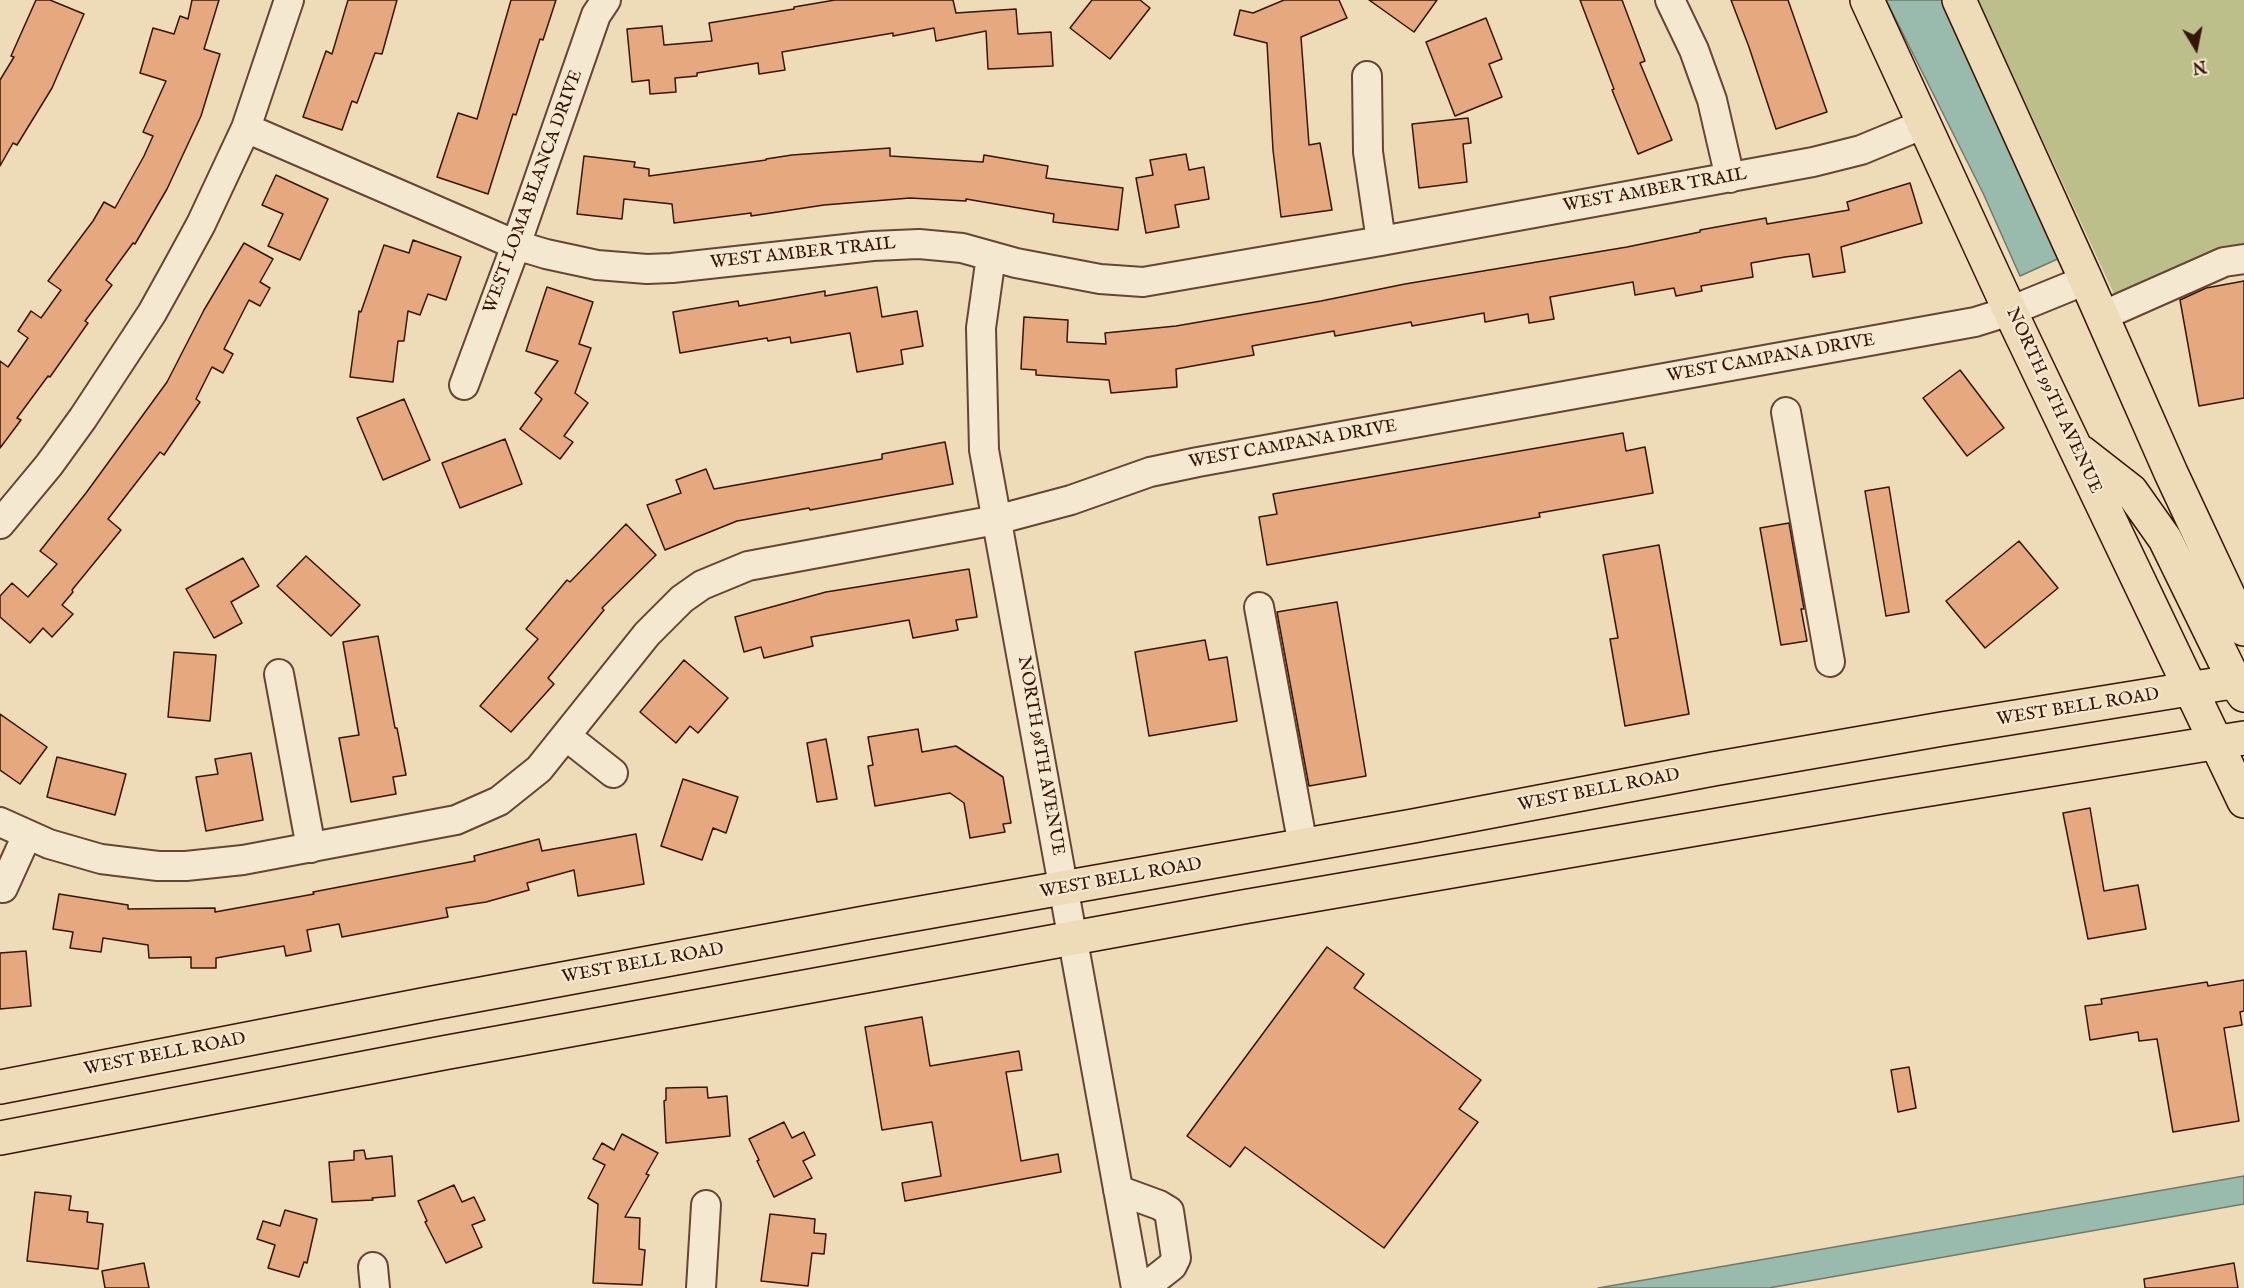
<!DOCTYPE html>
<html>
<head>
<meta charset="utf-8">
<style>
  body { margin:0 }
  #map { position:relative; width:2244px; height:1288px; overflow:hidden; background:#eedbb8; font-family:"IM FELL English",serif }
  canvas { display:block }
  .north { position:absolute; left:2166px; top:18px; width:60px; height:60px; -webkit-text-stroke:4px #f4e8d1; paint-order:stroke; rotate:170deg; font-size:16px; font-weight:700; line-height:24px; text-align:center; color:#361505 }
  .north::after { content:''; display:block; margin:auto; width:21px; height:27px; background:#361505; clip-path:polygon(50% 0,100% 100%,50% 72%,0 100%) }
</style>
</head>
<body>
<div id="map">
<canvas width="2244" height="1288"></canvas>
<div class="north">N</div>
</div>
<script>
const ctx = document.querySelector('canvas').getContext('2d');
ctx.lineJoin = 'round';
function paint(path, color) {
  ctx.fillStyle = color;
  ctx.fill(path, 'evenodd');
}
function shape(rows) {
  const path = new Path2D();
  for (const r of rows) {
    path.moveTo(r[0], r[1]);
    for (let i = 2; i < r.length; i += 2) path.lineTo(r[i], r[i + 1]);
  }
  return path;
}
function strokePath(path, color, width, dash) {
  ctx.strokeStyle = color;
  ctx.lineWidth = width;
  ctx.lineCap = dash ? 'butt' : 'round';
  ctx.setLineDash(dash || []);
  ctx.stroke(path);
}
function label(font, color, halo, rows, align = 'center') {
  ctx.font = font + ' "IM FELL English",serif';
  ctx.lineWidth = 4.5;
  ctx.setLineDash([]);
  ctx.textBaseline = 'middle';
  ctx.strokeStyle = halo;
  ctx.fillStyle = color;
  for (const [text, x, y, turn = 0] of rows) {
    ctx.save();
    ctx.translate(x, y);
    ctx.rotate((+turn || 0) * Math.PI / 180);
    ctx.textAlign = isNaN(turn) ? turn : align;
    if (halo) ctx.strokeText(text, 0, 0);
    ctx.fillText(text, 0, 0);
    ctx.restore();
  }
}
paint(shape([
  [1978,0,2244,0,2244,246,2211,252,2115,296]
]), '#bdbf8b');
const water = shape([
  [1886,0,1942,0,2062,257,2020,276,1983,193,1886,0],
  [2244,1176,2244,1204,1769,1288,1598,1288,2244,1176]
]);
paint(water, '#99bbae');
strokePath(water, '#71796a', 1.5);
const building = shape([
  [36,0,50,0,84,14,52,88,17,145,13,143,0,166,0,80,14,57,11,56,36,0],
  [192,0,219,0,204,49,220,54,201,116,167,189,135,244,133,243,106,280,112,285,85,321,88,323,50,377,48,376,17,418,21,420,0,448,0,361,8,367,28,338,18,331,31,311,41,318,61,290,48,281,93,221,104,202,115,208,144,156,153,136,143,132,166,81,140,73,153,28,174,34,180,16,188,19,192,0],
  [348,0,397,0,382,54,375,53,357,103,352,101,342,130,303,117,326,51,332,54,348,0],
  [511,0,556,0,543,40,540,39,516,115,513,114,488,194,437,177,458,113,477,119,511,0],
  [835,0,953,0,956,13,1016,9,1018,34,1051,32,1053,66,988,69,986,31,936,41,934,28,893,36,893,33,782,52,785,70,759,74,758,63,697,73,697,76,675,78,676,92,650,94,649,80,632,82,627,29,662,26,664,45,712,41,709,23,794,9,794,7,835,0],
  [1092,0,1140,0,1150,8,1110,59,1070,28,1092,0],
  [1284,0,1339,0,1347,18,1301,37,1309,145,1320,143,1332,210,1281,217,1273,150,1267,43,1234,35,1240,10,1253,13,1284,0],
  [1369,0,1437,0,1414,32,1369,0],
  [1580,0,1622,0,1645,61,1640,63,1672,140,1638,154,1612,90,1614,89,1580,0],
  [1731,0,1788,0,1827,112,1776,129,1749,47,1731,0],
  [1486,18,1502,59,1489,64,1502,97,1455,116,1426,42,1486,18],
  [1468,118,1471,143,1463,144,1467,182,1419,188,1412,124,1468,118],
  [890,148,890,156,983,162,984,155,1048,166,1046,178,1123,188,1118,230,1053,222,1054,214,966,199,966,201,910,198,824,205,751,216,751,213,674,223,672,204,624,199,622,219,577,214,584,156,635,162,634,167,649,169,649,176,766,160,766,159,792,155,890,148],
  [1186,154,1189,170,1204,167,1209,199,1175,205,1179,227,1146,233,1136,178,1153,175,1150,160,1186,154],
  [276,175,328,199,300,260,268,246,283,214,262,205,276,175],
  [1910,183,1922,223,1841,247,1845,272,1813,277,1809,254,1785,257,1751,263,1753,277,1701,286,1702,291,1676,296,1674,288,1635,295,1633,282,1550,297,1554,319,1529,323,1528,314,1485,322,1484,313,1412,326,1411,322,1335,336,1334,331,1252,346,1254,355,1176,369,1177,387,1111,393,1109,380,1036,375,1036,370,1021,369,1024,317,1068,320,1067,342,1106,344,1105,333,1176,326,1321,301,1405,284,1627,247,1700,232,1700,230,1766,218,1767,224,1849,210,1847,202,1910,183],
  [413,240,461,257,446,300,428,294,420,315,408,311,404,341,398,341,393,382,350,377,359,311,361,312,384,245,409,253,413,240],
  [244,243,273,259,260,282,270,288,260,306,249,300,224,349,233,354,223,373,212,367,196,399,200,402,164,455,160,452,108,519,121,530,72,590,73,592,62,605,73,614,52,637,43,628,30,643,0,617,0,596,12,583,28,597,57,564,40,551,86,493,167,382,204,310,244,243],
  [2244,281,2244,398,2199,406,2180,300,2206,288,2244,281],
  [547,287,593,302,579,344,591,348,575,393,588,403,564,436,573,442,560,459,520,429,542,399,535,393,558,361,526,351,547,287],
  [877,287,882,317,917,311,923,346,901,350,903,364,857,372,850,333,791,343,790,337,768,341,767,338,680,353,673,312,738,301,739,306,825,291,825,296,877,287],
  [1960,370,2004,428,1967,456,1923,398,1960,370],
  [404,399,430,460,383,480,357,418,404,399],
  [1623,433,1626,451,1645,447,1653,493,1539,513,1540,517,1267,565,1259,517,1277,514,1273,494,1623,433],
  [505,439,522,484,460,508,442,463,505,439],
  [945,442,953,484,810,510,809,508,737,521,665,550,647,505,681,493,676,480,706,469,714,489,882,459,882,454,945,442],
  [1889,487,1909,612,1886,616,1865,491,1889,487],
  [1789,523,1804,609,1801,609,1807,641,1781,645,1760,528,1789,523],
  [626,524,656,555,602,608,604,610,548,678,554,684,511,732,480,706,538,639,526,629,567,580,570,582,626,524],
  [2019,541,2058,588,1985,648,1946,601,2019,541],
  [1659,545,1689,714,1625,726,1610,639,1618,638,1603,555,1659,545],
  [306,556,360,605,331,636,277,586,306,556],
  [243,558,259,586,231,602,242,623,214,638,186,589,243,558],
  [969,569,977,617,956,620,958,630,913,638,909,620,811,637,813,646,764,658,761,647,744,652,735,617,826,592,969,569],
  [1337,602,1366,776,1309,786,1277,612,1337,602],
  [378,636,395,728,397,728,406,775,393,777,396,794,351,802,339,738,359,735,343,642,378,636],
  [1205,640,1209,660,1227,657,1237,721,1149,736,1135,652,1205,640],
  [174,652,216,655,210,721,168,717,174,652],
  [684,660,728,698,698,733,690,726,676,743,640,712,684,660],
  [0,714,47,747,20,784,0,770,0,714],
  [918,729,922,752,956,746,1003,777,1011,823,1003,824,1005,832,970,838,964,803,950,793,875,806,868,766,873,765,868,737,918,729],
  [826,739,837,799,817,802,807,743,826,739],
  [251,753,263,820,206,831,196,777,218,774,215,759,251,753],
  [57,757,126,774,115,815,47,797,57,757],
  [683,779,738,797,726,833,713,828,702,860,661,846,683,779],
  [2090,808,2104,891,2138,885,2146,929,2088,939,2063,813,2090,808],
  [636,834,644,884,578,896,574,870,527,883,529,890,486,902,446,908,448,917,342,937,339,924,307,930,311,951,286,956,284,946,216,958,216,968,191,968,191,957,149,958,148,945,103,938,101,952,70,948,73,932,53,929,59,894,128,905,128,909,215,908,215,912,314,894,313,892,475,861,474,856,539,839,542,851,636,834],
  [1327,947,1364,974,1354,988,1481,1080,1459,1109,1478,1122,1384,1248,1245,1147,1230,1167,1187,1136,1327,947],
  [26,951,31,1006,0,1009,0,953,26,951],
  [2244,980,2244,1011,2240,1012,2242,1025,2224,1028,2239,1121,2173,1132,2157,1039,2139,1041,2138,1032,2090,1040,2085,1006,2102,1004,2101,999,2207,982,2208,986,2244,980],
  [922,1017,930,1066,1019,1051,1022,1070,1006,1072,1021,1161,1058,1154,1061,1172,905,1201,902,1183,941,1176,932,1122,882,1130,865,1027,922,1017],
  [1909,1067,1916,1108,1898,1112,1891,1070,1909,1067],
  [707,1087,708,1098,727,1096,730,1136,666,1143,664,1101,666,1100,666,1088,707,1087],
  [784,1122,792,1138,804,1132,815,1155,803,1161,812,1178,774,1197,757,1161,759,1160,749,1139,784,1122],
  [622,1134,658,1153,646,1174,649,1175,625,1217,640,1218,639,1249,645,1250,642,1285,593,1283,598,1204,588,1198,605,1165,593,1159,602,1143,614,1150,622,1134],
  [364,1150,366,1159,392,1156,395,1196,372,1198,373,1200,332,1202,329,1162,354,1160,354,1151,364,1150],
  [454,1185,462,1202,474,1197,485,1220,472,1225,482,1247,446,1263,425,1222,427,1221,418,1201,454,1185],
  [35,1192,71,1196,69,1210,88,1212,87,1222,103,1224,98,1269,27,1261,35,1192],
  [285,1210,317,1219,307,1263,304,1262,299,1277,268,1268,275,1245,257,1239,263,1221,280,1226,285,1210],
  [770,1214,815,1219,814,1233,826,1234,824,1254,812,1253,808,1286,761,1281,770,1214],
  [144,1263,149,1288,105,1288,102,1271,144,1263],
  [2234,1263,2238,1288,2145,1288,2144,1279,2234,1263]
]);
paint(building, '#e6a87f');
strokePath(building, '#361505', 1.5);
const minor = shape([
  [1670,0,1694,50,1712,100,1730,178],
  [1367,76,1368,152,1381,241],
  [246,128,516,245,546,254,597,265,647,269,672,268,873,246,919,244,962,248,1016,263,1100,279,1143,282,1381,241,1813,162,1861,150,1924,124],
  [991,256,981,328,984,450,1136,1288],
  [2102,316,2224,262,2244,259],
  [464,385,516,245,596,15,606,0],
  [1786,412,1830,662],
  [0,524,49,465,83,418,152,313,177,268,201,224,246,128,289,0],
  [1259,607,1303,846],
  [279,674,311,848],
  [566,736,613,773],
  [0,822,49,844,101,859,158,866,186,866,243,860,456,820,499,801,539,769,647,634,682,599,702,585,748,566,996,520,1071,500,1150,472,1198,462,1975,322,2010,311,2086,280],
  [3,888,27,835],
  [1118,1190,1159,1205,1169,1211,1176,1258,1172,1266,1144,1288],
  [373,1267,375,1288],
  [701,1288,706,1205]
]);
const major = shape([
  [1867,0,2010,311,2244,801],
  [1959,0,2086,280,2171,473,2244,629],
  [2081,452,2131,491,2165,539,2235,682,2244,695],
  [0,1087,433,1003,870,922,1413,826,1713,769,1942,729,2244,680],
  [0,1138,443,1053,1243,907,1881,797,2244,738]
]);
strokePath(minor, '#644632', 32);
strokePath(major, '#361505', 36);
strokePath(minor, '#f4e8d1', 28);
strokePath(major, '#eedbb8', 33);
label('18px', '#361505', '#f4e8d1', [
  ["WEST AMBER TRAIL",1655,191,-10],
  ["WEST LOMA BLANCA DRIVE",534,192,-70],
  ["WEST AMBER TRAIL",803,254,-6],
  ["WEST CAMPANA DRIVE",1771,359,-10],
  ["NORTH 99TH AVENUE",2053,401,65],
  ["WEST CAMPANA DRIVE",1293,445,-10],
  ["WEST BELL ROAD",2078,708,-9],
  ["NORTH 98TH AVENUE",1040,756,80],
  ["WEST BELL ROAD",1599,791,-11],
  ["WEST BELL ROAD",1121,879,-10],
  ["WEST BELL ROAD",643,964,-10],
  ["WEST BELL ROAD",165,1055,-11]
]);
</script>
</body>
</html>
